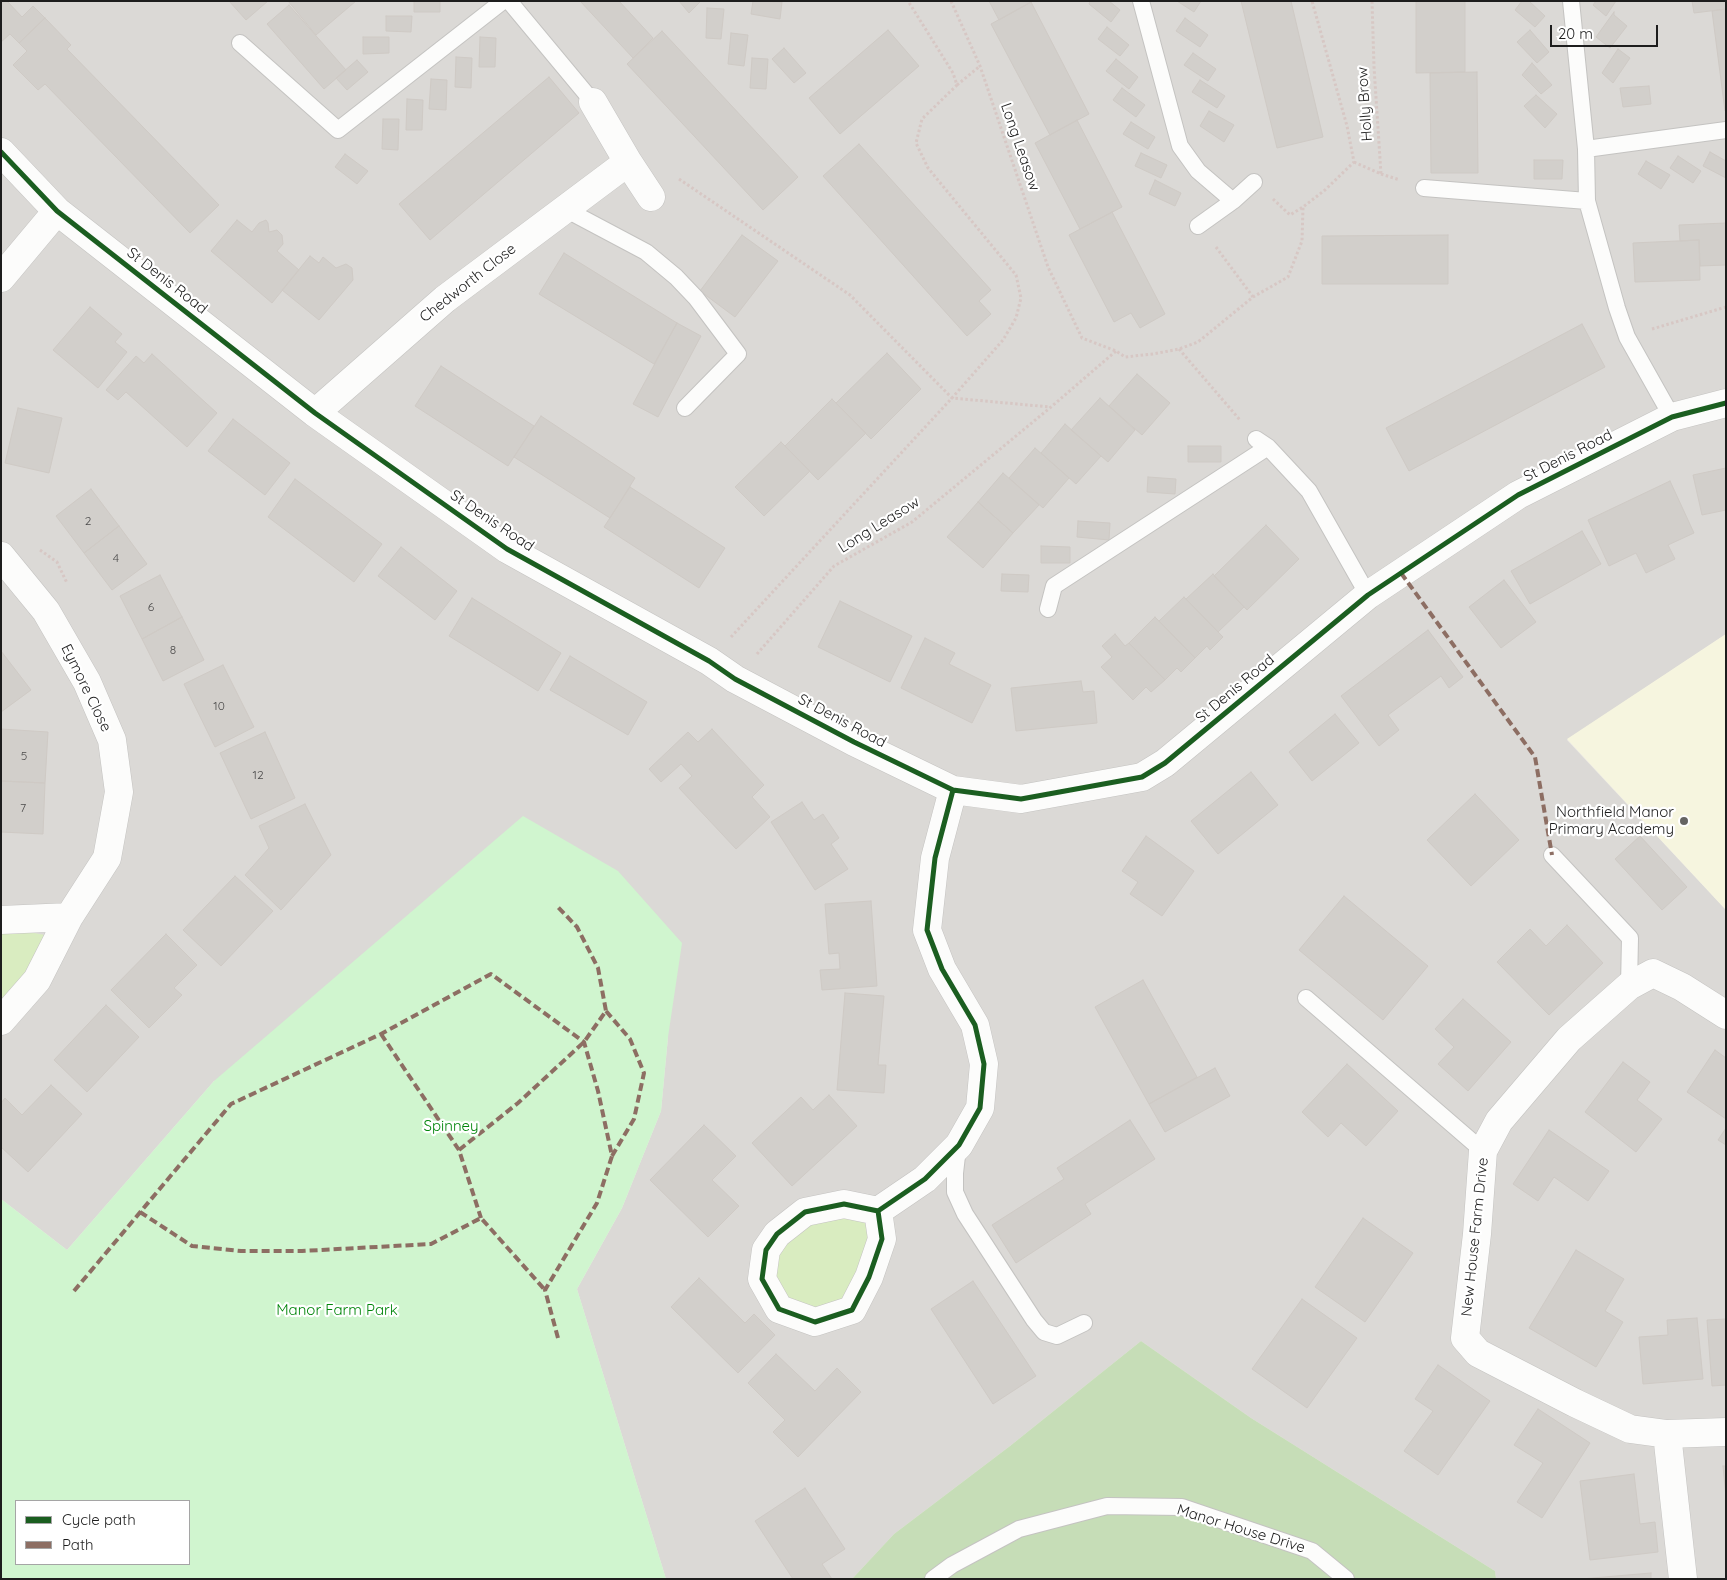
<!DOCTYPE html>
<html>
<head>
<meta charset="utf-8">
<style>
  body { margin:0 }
  #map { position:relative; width:1727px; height:1580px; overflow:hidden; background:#ece9e4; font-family:Quicksand,sans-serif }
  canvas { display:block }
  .frame { position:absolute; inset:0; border:2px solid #1d1d1d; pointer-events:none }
  .legend { position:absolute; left:15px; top:1500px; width:175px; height:65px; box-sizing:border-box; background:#fff; border:1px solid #a5a5a5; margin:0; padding:6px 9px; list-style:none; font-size:15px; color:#1d1d1d }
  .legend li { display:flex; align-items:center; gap:10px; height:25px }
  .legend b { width:25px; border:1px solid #a5a5a5 }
  .scale { position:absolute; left:1550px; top:25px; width:108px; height:22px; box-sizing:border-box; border:2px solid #1d1d1d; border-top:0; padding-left:6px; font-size:15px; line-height:18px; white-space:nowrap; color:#1d1d1d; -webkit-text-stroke:4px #fff; paint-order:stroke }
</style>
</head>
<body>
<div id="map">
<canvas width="1727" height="1580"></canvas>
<div class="frame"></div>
<ul class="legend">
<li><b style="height:6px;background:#1b5e20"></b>Cycle path</li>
<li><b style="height:6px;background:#8d6e63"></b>Path</li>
</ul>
<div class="scale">20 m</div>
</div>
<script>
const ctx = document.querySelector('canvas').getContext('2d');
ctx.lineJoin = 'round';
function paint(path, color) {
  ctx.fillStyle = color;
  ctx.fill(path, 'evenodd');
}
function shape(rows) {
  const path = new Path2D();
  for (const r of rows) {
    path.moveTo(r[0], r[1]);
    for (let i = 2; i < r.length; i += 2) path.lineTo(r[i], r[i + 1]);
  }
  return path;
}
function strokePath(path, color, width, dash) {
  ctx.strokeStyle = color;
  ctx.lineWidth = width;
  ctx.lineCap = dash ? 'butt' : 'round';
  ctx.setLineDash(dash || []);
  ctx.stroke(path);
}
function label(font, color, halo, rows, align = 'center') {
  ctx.font = font + ' Quicksand,sans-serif';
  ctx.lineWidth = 4.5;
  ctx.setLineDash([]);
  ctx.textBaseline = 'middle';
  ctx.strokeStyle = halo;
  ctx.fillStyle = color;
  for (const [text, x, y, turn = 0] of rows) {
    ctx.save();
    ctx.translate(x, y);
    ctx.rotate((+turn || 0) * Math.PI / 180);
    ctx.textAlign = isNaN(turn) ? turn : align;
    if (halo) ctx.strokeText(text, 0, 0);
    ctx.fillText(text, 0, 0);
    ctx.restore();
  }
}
paint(shape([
  [1,1,1726,1,1726,634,1567,740,1726,910,1726,1579,1496,1579,1495,1571,1251,1418,1141,1341,1010,1446,894,1534,852,1579,666,1579,577,1289,622,1208,661,1111,668,1037,214,1081,67,1250,1,1199]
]), '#dbd9d6');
paint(shape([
  [1726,634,1726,910,1567,739]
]), '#f6f5df');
paint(shape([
  [1,927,45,935,40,963,1,1006],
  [843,1216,865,1222,869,1242,847,1301,813,1313,785,1304,772,1276,782,1241,810,1220]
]), '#d9ecc0');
paint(shape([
  [1141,1341,1251,1418,1495,1571,1496,1579,852,1579,894,1534,1010,1446]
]), '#c6ddb7');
paint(shape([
  [523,816,618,871,682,943,668,1037,661,1111,622,1208,577,1289,666,1579,1,1579,1,1199,67,1250,214,1081],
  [16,1501,189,1501,189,1564,16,1564]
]), '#d0f5cf');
const building = shape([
  [1,1,7,1,22,17,33,6,45,18,19,43,10,34,1,42,1,1],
  [229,1,268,1,246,20,229,1],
  [288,1,356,1,316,35,288,1],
  [414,1,440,1,440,12,414,12,414,1],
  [580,1,619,1,653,38,633,58,580,1],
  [679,1,701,1,689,13,679,1],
  [753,1,782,2,780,19,751,14,753,1],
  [989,1,1033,1,999,20,989,1],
  [1090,1,1109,1,1120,10,1111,22,1089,4,1090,1],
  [1177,1,1201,1,1194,12,1177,1],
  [1241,1,1291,1,1323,137,1277,148,1241,1],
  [1416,1,1465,1,1465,72,1416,73,1416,1],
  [1522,1,1529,1,1545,16,1535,27,1515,10,1522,1],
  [1596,1,1616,1,1606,16,1593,5,1596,1],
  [1692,1,1726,1,1726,9,1694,13,1692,1],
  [1031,2,1089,114,1050,135,991,24,1031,2],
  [289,5,346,70,324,89,267,24,289,5],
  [707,8,724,9,721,39,706,38,707,8],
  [1726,9,1726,111,1725,111,1712,11,1726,9],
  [1614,12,1614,15,1627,26,1610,48,1596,37,1614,12],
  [386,16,412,16,411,32,386,31,386,16],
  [45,18,71,45,67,49,219,205,190,233,45,84,38,90,13,65,27,51,19,43,45,18],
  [1185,18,1208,35,1200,47,1176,31,1185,18],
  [1107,27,1129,45,1120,56,1098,39,1107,27],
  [888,30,919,66,840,134,809,98,888,30],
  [1530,30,1549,52,1537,63,1517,42,1530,30],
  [662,31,798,177,763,210,627,64,662,31],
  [731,33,748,35,744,66,728,64,731,33],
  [363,37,389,37,389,53,363,54,363,37],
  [480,37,496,38,495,67,479,67,480,37],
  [784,48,806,73,794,83,772,59,784,48],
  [1618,49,1630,58,1613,83,1602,73,1618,49],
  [1193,53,1216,69,1208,81,1184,65,1193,53],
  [456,57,472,58,471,88,455,87,456,57],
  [752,58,768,59,766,89,750,88,752,58],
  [1116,59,1138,77,1129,89,1106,71,1116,59],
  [357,60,368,72,347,90,336,78,357,60],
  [1532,63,1552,85,1541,94,1522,75,1532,63],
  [1477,72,1478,173,1431,173,1430,73,1477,72],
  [549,77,579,113,430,240,399,204,549,77],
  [431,79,447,80,446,110,429,109,431,79],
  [1200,80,1225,96,1217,108,1192,92,1200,80],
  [1649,86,1651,104,1623,107,1620,88,1649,86],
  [1122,88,1145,105,1136,117,1113,100,1122,88],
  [1536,95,1557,114,1545,128,1524,106,1536,95],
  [407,99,423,100,422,130,406,130,407,99],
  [1209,111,1234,125,1224,142,1200,126,1209,111],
  [383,119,399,119,398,150,382,149,383,119],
  [1077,120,1122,207,1080,229,1035,143,1077,120],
  [1131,122,1155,137,1148,149,1123,134,1131,122],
  [859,144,991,290,979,301,991,314,967,336,823,176,859,144],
  [1710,152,1726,161,1726,178,1703,166,1710,152],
  [1141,153,1167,165,1161,178,1135,166,1141,153],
  [345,154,368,171,357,184,335,167,345,154],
  [1678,156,1701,171,1693,183,1670,168,1678,156],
  [1534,160,1563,160,1562,179,1534,179,1534,160],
  [1646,161,1670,175,1661,189,1638,174,1646,161],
  [1155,180,1181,193,1175,206,1149,194,1155,180],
  [1112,212,1165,314,1140,328,1131,313,1114,322,1069,235,1112,212],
  [237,220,252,232,259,223,266,220,268,223,269,232,277,230,282,235,283,244,277,251,299,270,272,303,211,251,237,220],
  [1726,223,1726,265,1700,266,1699,240,1680,241,1679,225,1726,223],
  [742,235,778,261,735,317,700,291,742,235],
  [1448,235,1448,284,1322,284,1322,236,1448,235],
  [1699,240,1700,280,1635,282,1633,243,1699,240],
  [564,253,677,323,654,364,539,294,564,253],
  [310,256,319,263,323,257,336,268,346,264,352,268,353,280,319,320,282,290,310,256],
  [90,307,122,334,115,342,127,352,98,388,53,350,90,307],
  [677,323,701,336,658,417,633,404,677,323],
  [1582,324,1605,367,1409,471,1386,428,1582,324],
  [887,353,921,389,871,439,836,403,887,353],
  [152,354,217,413,187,447,126,392,118,400,106,390,136,356,144,363,152,354],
  [441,366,534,426,508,466,415,406,441,366],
  [1137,374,1170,403,1142,435,1109,406,1137,374],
  [1100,398,1135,430,1108,462,1071,430,1100,398],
  [832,399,866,433,818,480,785,446,832,399],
  [18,408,62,418,49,473,5,463,18,408],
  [541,416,635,478,610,518,514,457,541,416],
  [233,419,290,463,265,495,208,451,233,419],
  [1065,424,1101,456,1076,484,1041,453,1065,424],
  [781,442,810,471,764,516,735,487,781,442],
  [1188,446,1221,446,1221,462,1188,462,1188,446],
  [1035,448,1069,478,1043,508,1009,478,1035,448],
  [1726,468,1726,510,1702,515,1693,475,1726,468],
  [1003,473,1039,505,1013,533,978,502,1003,473],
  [1148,477,1176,479,1175,494,1147,492,1148,477],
  [295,479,382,544,354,582,268,517,295,479],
  [1670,481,1694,533,1668,545,1675,559,1646,573,1636,553,1609,566,1588,520,1670,481],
  [630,487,725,548,699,588,604,527,630,487],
  [91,489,119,526,84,553,56,516,91,489],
  [978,502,1013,533,983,568,947,537,978,502],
  [1078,521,1110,523,1109,540,1077,537,1078,521],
  [1266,525,1299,559,1247,610,1214,576,1266,525],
  [119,526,147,564,112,590,84,553,119,526],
  [1582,531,1601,564,1530,604,1511,571,1582,531],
  [1041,546,1070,547,1070,563,1041,563,1041,546],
  [401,547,457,591,435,620,378,576,401,547],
  [1002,574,1029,575,1028,592,1001,591,1002,574],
  [1213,574,1244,607,1218,632,1186,599,1213,574],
  [160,575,182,617,142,639,120,596,160,575],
  [1504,580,1536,622,1501,648,1469,607,1504,580],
  [1184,597,1223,637,1210,650,1207,646,1195,658,1159,621,1184,597],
  [472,598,561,653,538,691,449,636,472,598],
  [840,601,912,636,890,682,818,647,840,601],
  [182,617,204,660,163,681,142,639,182,617],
  [1155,617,1195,658,1181,672,1177,668,1165,680,1129,643,1155,617],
  [1428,630,1463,677,1449,688,1441,676,1388,715,1399,730,1379,746,1341,696,1428,630],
  [1115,634,1125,646,1129,643,1165,680,1151,692,1146,687,1133,700,1101,667,1112,657,1102,646,1115,634],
  [925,638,955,653,949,664,991,685,972,723,901,688,925,638],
  [1,651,31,690,1,712,1,651],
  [570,656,647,702,628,735,550,690,570,656],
  [223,665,254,727,215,747,184,684,223,665],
  [1081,681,1083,692,1094,691,1097,723,1016,731,1011,688,1081,681],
  [1335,714,1359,743,1312,781,1289,752,1335,714],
  [1,729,48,732,45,783,1,781,1,729],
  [712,729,764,785,752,797,770,817,736,849,679,788,692,776,681,764,661,782,649,769,688,732,698,742,712,729],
  [265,732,295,798,251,819,220,753,265,732],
  [1251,772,1278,805,1218,854,1191,821,1251,772],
  [1,781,45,783,43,834,1,832,1,781],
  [1475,794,1519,840,1471,886,1427,840,1475,794],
  [802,802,814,820,823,814,839,838,831,844,848,869,815,890,771,822,802,802],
  [305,804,331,855,281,910,245,875,269,848,259,826,305,804],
  [1146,836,1194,871,1162,916,1130,894,1138,882,1122,871,1146,836],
  [1640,836,1687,887,1662,910,1615,859,1640,836],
  [235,876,273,911,221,966,183,930,235,876],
  [1344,896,1428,966,1383,1020,1299,950,1344,896],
  [871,901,877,986,822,990,820,970,840,969,839,953,829,954,825,904,871,901],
  [1567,925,1603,963,1549,1015,1497,962,1530,929,1546,946,1567,925],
  [166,934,197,965,174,988,182,995,149,1028,111,990,166,934],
  [1143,980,1197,1077,1149,1104,1095,1007,1143,980],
  [845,993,884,996,878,1065,886,1065,884,1093,837,1090,845,993],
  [1463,999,1511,1042,1468,1091,1438,1064,1454,1047,1435,1029,1463,999],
  [106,1005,139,1037,87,1092,54,1060,106,1005],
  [1715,1050,1726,1058,1726,1119,1687,1092,1715,1050],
  [1623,1062,1650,1082,1637,1100,1662,1119,1636,1152,1585,1112,1623,1062],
  [1347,1064,1398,1111,1366,1146,1341,1123,1328,1137,1302,1112,1347,1064],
  [1215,1068,1230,1096,1165,1132,1149,1104,1215,1068],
  [51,1085,82,1114,28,1172,1,1147,1,1103,5,1098,22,1115,51,1085],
  [829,1095,857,1126,792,1186,752,1143,801,1097,813,1110,829,1095],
  [1130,1120,1155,1159,1085,1204,1091,1214,1016,1263,992,1225,1064,1179,1057,1168,1130,1120],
  [704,1125,736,1156,712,1180,739,1206,708,1237,650,1180,704,1125],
  [1726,1128,1726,1145,1718,1140,1726,1128],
  [1549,1130,1609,1171,1588,1201,1554,1177,1538,1201,1513,1184,1549,1130],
  [1363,1218,1413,1253,1365,1322,1315,1287,1363,1218],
  [1576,1250,1624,1279,1605,1311,1623,1322,1596,1367,1529,1328,1576,1250],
  [699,1278,745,1323,754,1314,775,1335,738,1373,671,1307,699,1278],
  [973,1281,1036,1376,993,1404,931,1309,973,1281],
  [1302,1299,1357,1338,1307,1408,1252,1369,1302,1299],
  [1697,1318,1703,1379,1643,1384,1639,1337,1668,1335,1667,1320,1697,1318],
  [1726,1319,1726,1385,1712,1386,1707,1320,1726,1319],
  [776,1354,815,1391,837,1368,861,1392,798,1457,773,1432,785,1420,748,1383,776,1354],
  [1438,1365,1490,1401,1438,1475,1404,1451,1433,1411,1415,1399,1438,1365],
  [1538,1409,1590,1443,1542,1518,1517,1502,1543,1463,1514,1445,1538,1409],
  [1723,1466,1726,1466,1726,1497,1723,1466],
  [1634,1474,1640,1524,1655,1522,1658,1552,1590,1560,1580,1481,1634,1474],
  [805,1488,845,1549,822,1564,832,1579,793,1579,755,1521,805,1488],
  [1651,1573,1651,1579,1581,1579,1651,1573]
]);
paint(building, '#d2cfcb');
strokePath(building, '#cfcac5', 1);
const lane = shape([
  [509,1,593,102],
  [1141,1,1180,146,1198,171,1233,201],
  [1571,1,1586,149,1587,201,1617,308,1627,337,1672,417],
  [240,43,338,130,503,1],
  [1586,149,1726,130],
  [1424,188,1587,201],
  [565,209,646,252,676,277,696,298,738,354,685,408],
  [1198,226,1233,201,1254,182],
  [1256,439,1268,447,1309,491,1368,595],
  [1048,609,1054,586,1268,447],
  [1552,855,1630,938,1629,986],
  [1306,998,1483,1151],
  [958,1147,955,1173,955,1192,965,1214,1034,1320,1044,1332,1057,1336,1084,1323],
  [933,1579,952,1565,1019,1529,1107,1506,1182,1507,1312,1551,1346,1579]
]);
const street = shape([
  [1,152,57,211,315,413,507,549,709,661,735,679,854,742,953,790,1021,799,1142,777,1165,763,1368,595,1518,495,1672,417,1726,403],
  [628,162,651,197],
  [1,278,57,211],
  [315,413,445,299,628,162,593,102],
  [1,556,46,611,87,682,112,740,119,792,107,858,69,917,37,980,1,1021],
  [1,920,69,917],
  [878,1211,882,1239,869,1277,852,1310,815,1322,779,1309,762,1279,766,1250,777,1234,805,1212,844,1204,878,1211,925,1179,959,1145,980,1108,984,1064,975,1025,942,969,927,930,935,858,953,790],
  [1667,1434,1630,1429,1575,1403,1478,1353,1465,1338,1477,1234,1483,1151,1499,1121,1569,1039,1629,986,1653,973,1682,987,1726,1015],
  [1683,1579,1667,1434,1726,1432]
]);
strokePath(lane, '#c4c3c1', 18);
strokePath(street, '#c4c3c1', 29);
strokePath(shape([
  [951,1,980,66,1048,267,1082,338,1116,351,1125,357,1153,354,1179,349,1198,342,1253,297,1288,277,1302,241,1303,207],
  [957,85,980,66],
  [1354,162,1381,174,1374,67,1372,1],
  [1381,174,1400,180],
  [679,179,850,295,952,398,1050,407],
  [1273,199,1290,215,1303,207,1325,190,1354,162,1347,126,1312,1],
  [1216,247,1253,297],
  [1652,329,1726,307],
  [1179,349,1240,420],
  [40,550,57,562,67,583],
  [731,637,952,398,1003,340,1016,318,1021,298,1016,275,928,168,916,143,922,119,957,85,953,73,908,1],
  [757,654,834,566,912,522,1051,407,1116,351]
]), '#d7c7c4', 3, [2.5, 2.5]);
strokePath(lane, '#fcfcfb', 16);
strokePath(street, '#fcfcfb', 28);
strokePath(shape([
  [1401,573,1535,757,1552,855],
  [606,1011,630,1039,644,1073,634,1119,612,1156],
  [381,1034,459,1150,481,1218],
  [459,1150,518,1103,584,1042,606,1011,598,968,577,927,556,905],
  [140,1212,192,1246,241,1251,302,1251,431,1244,481,1218,545,1290],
  [74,1291,231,1104,381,1034,491,974,584,1042,598,1091,612,1156,597,1203,545,1290,558,1338]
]), '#8d6e63', 4, [8, 4]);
strokePath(shape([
  [1,152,57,211,315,413,507,549,709,661,735,679,854,742,953,790,1021,799,1142,777,1165,763,1368,595,1518,495,1672,417,1726,403],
  [878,1211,882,1239,869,1277,852,1310,815,1322,779,1309,762,1279,766,1250,777,1234,805,1212,844,1204,878,1211,925,1179,959,1145,980,1108,984,1064,975,1025,942,969,927,930,935,858,953,790]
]), '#1b5e20', 5);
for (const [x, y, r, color] of [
  [1684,821,5,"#656463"]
]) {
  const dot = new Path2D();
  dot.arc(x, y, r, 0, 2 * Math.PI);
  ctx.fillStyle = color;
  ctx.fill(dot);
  strokePath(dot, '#fff', 2);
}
label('12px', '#4b4a4a', null, [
  ["2",88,521],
  ["4",116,558],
  ["6",151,607],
  ["8",173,650],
  ["10",219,706],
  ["5",24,756],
  ["12",258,775],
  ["7",23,808]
]);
label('15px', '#1d1d1d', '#fff', [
  ["Holly Brow",1365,104,-94],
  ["Long Leasow",1020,147,71],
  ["St Denis Road",167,281,38],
  ["Chedworth Close",468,283,-38],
  ["St Denis Road",1568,456,-27],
  ["St Denis Road",492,521,34],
  ["Long Leasow",879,525,-32],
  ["Eymore Close",86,688,64],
  ["St Denis Road",1235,689,-40],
  ["St Denis Road",842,721,28],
  ["New House Farm Drive",1475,1237,-84],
  ["Manor House Drive",1241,1529,17]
]);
label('15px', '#1d1d1d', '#fff', [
  ["Northfield Manor",1674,812],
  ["Primary Academy",1674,829]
], 'right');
label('15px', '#01850a', '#fff', [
  ["Spinney",451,1126],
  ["Manor Farm Park",337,1310]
]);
</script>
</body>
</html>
